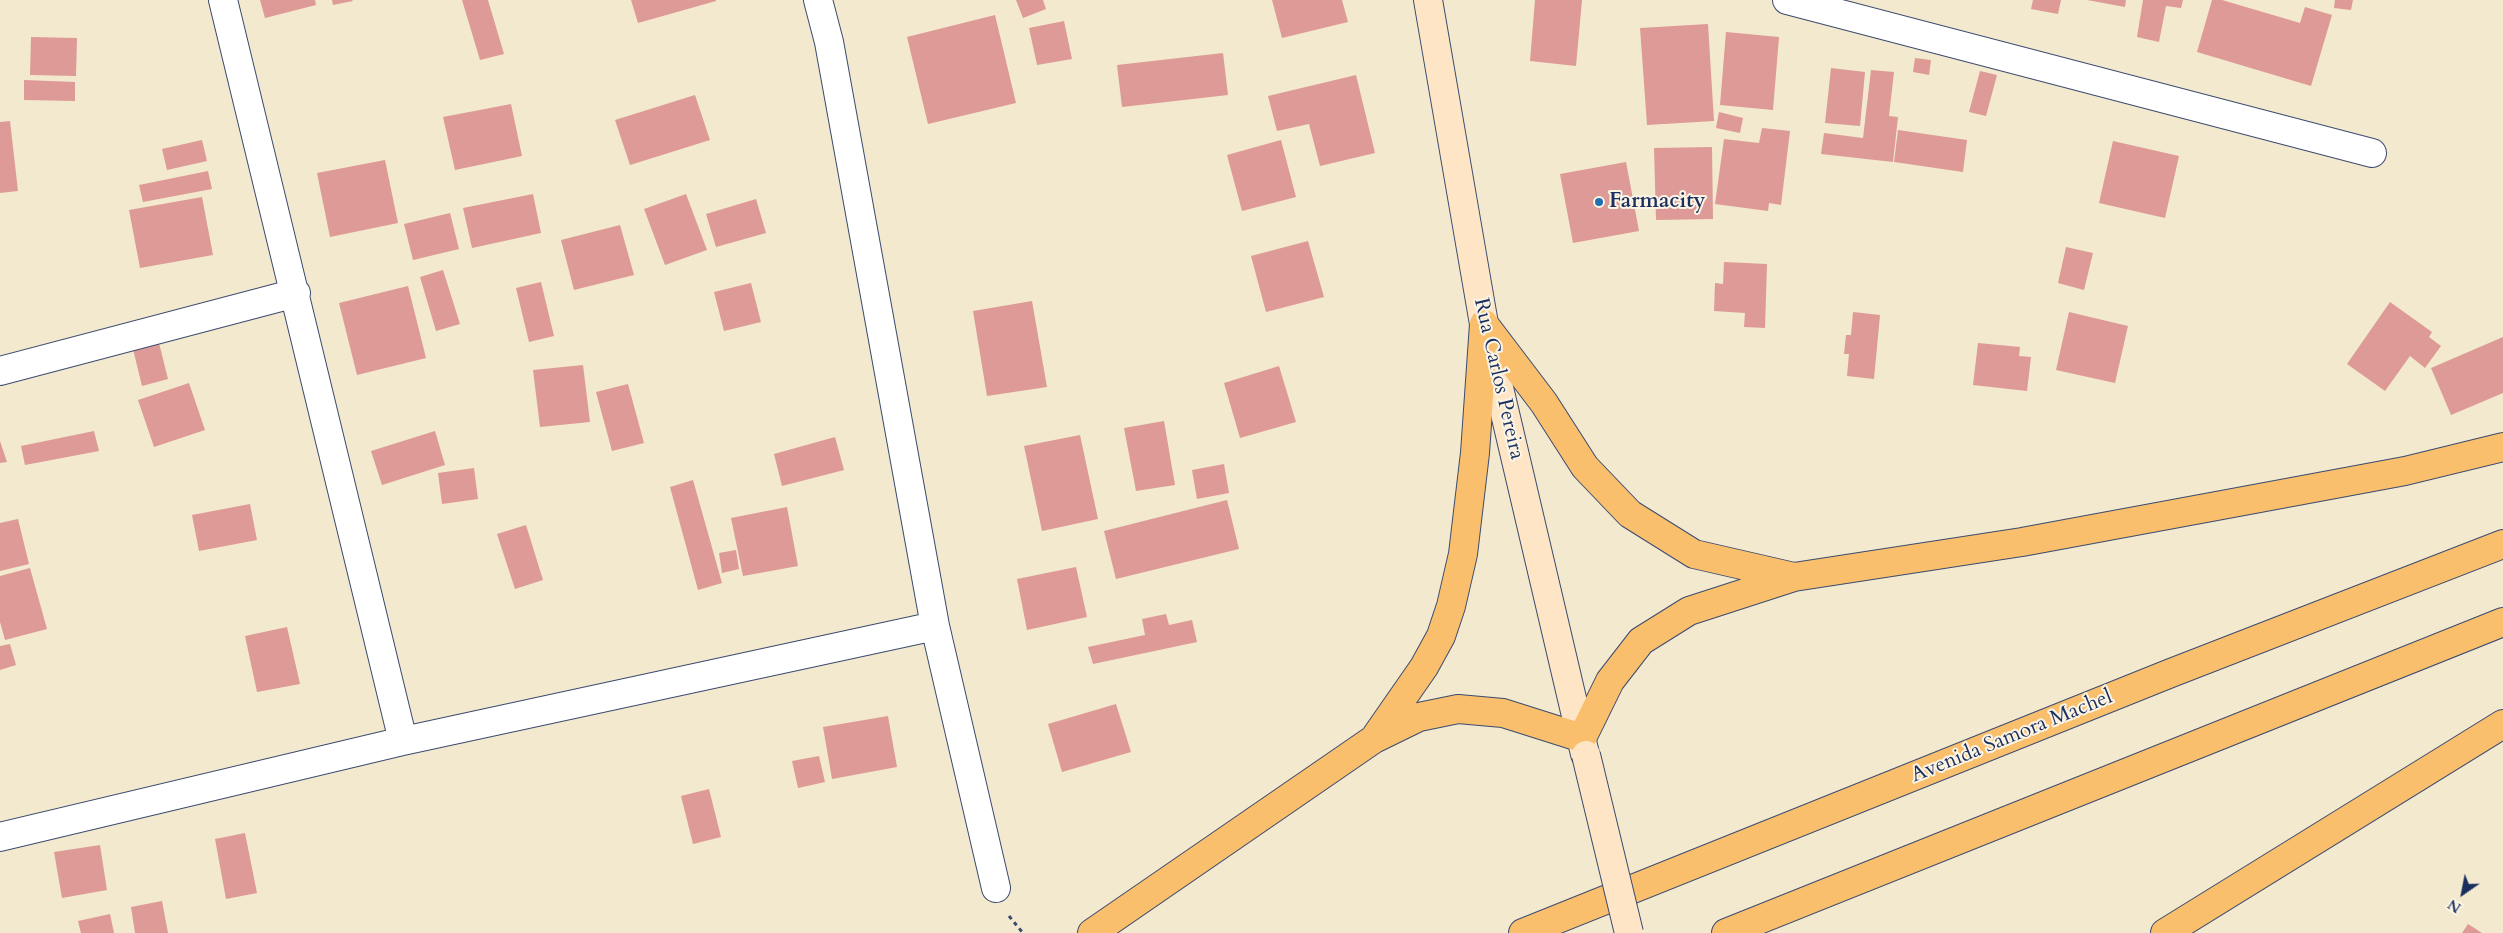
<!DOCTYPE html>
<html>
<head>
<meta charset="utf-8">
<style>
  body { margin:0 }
  #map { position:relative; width:2503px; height:933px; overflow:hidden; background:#f2e9ce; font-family:Cardo,serif }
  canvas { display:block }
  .north { position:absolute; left:2438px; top:868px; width:50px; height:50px; -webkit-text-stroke:4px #fcf5e5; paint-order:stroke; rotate:213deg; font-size:14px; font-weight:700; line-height:20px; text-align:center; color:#1b2f5e }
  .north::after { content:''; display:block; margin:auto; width:18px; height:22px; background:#1b2f5e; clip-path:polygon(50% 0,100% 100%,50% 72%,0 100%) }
</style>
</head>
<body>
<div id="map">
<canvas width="2503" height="933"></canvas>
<div class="north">N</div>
</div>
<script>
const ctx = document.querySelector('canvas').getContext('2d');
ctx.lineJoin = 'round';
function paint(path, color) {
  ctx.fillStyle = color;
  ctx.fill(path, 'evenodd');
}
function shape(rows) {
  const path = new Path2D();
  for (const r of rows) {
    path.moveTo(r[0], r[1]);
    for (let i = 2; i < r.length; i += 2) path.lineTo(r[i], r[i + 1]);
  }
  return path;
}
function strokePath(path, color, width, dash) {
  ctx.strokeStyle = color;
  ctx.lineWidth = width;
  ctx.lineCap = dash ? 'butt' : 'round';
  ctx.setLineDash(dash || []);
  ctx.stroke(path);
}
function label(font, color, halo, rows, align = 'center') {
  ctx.font = font + ' Cardo,serif';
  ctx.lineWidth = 4;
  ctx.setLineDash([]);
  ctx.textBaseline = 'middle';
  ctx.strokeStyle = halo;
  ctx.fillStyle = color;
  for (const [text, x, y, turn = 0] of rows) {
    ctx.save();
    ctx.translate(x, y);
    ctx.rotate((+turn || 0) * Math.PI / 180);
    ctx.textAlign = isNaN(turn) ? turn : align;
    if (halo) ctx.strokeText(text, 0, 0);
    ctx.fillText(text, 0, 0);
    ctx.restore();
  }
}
paint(shape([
  [260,0,315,0,316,5,265,18],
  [332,0,352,0,353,1,333,5],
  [462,0,488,0,504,54,480,60],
  [631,0,716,0,716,1,638,23],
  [1016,0,1043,0,1046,9,1023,18],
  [1272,0,1342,0,1348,22,1282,38],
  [1535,0,1582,0,1576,66,1530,61],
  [2033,0,2061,0,2058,14,2031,9],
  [2087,0,2126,0,2125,7],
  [2143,0,2183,0,2181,8,2166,6,2159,42,2137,37],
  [2212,0,2222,0,2300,23,2305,7,2332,15,2311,86,2197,52],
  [2335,0,2353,0,2351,10,2334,8],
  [995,15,1016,103,928,124,907,37],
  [1064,21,1072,59,1037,65,1029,28],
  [1708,24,1714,121,1647,125,1640,28],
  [1726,32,1779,37,1773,110,1720,105],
  [31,37,77,38,76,76,30,75],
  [1223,53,1228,95,1122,107,1117,65],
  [1915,58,1931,60,1929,75,1913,72],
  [1831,68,1865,72,1860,126,1825,123],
  [1871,70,1894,72,1889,116,1898,117,1893,162,1821,154,1824,133,1863,138],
  [1980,71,1997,75,1986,116,1969,112],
  [1356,75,1375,153,1320,166,1309,124,1277,131,1268,96],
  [24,80,75,82,75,101,24,100],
  [695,95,710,140,630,165,615,120],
  [511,104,522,156,455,170,443,117],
  [1719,112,1743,118,1740,133,1716,128],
  [10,121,18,191,0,193,0,122],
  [1762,128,1790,131,1781,205,1769,203,1768,211,1715,204,1724,139,1759,143],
  [1898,130,1967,140,1963,172,1894,162],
  [202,140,207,161,167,170,162,149],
  [1281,140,1296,197,1242,211,1227,155],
  [2113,141,2179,156,2165,218,2099,203],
  [1712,147,1713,219,1656,220,1654,148],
  [385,160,398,223,330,237,317,173],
  [1626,162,1639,231,1573,243,1560,174],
  [208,171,212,189,143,202,139,185],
  [533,194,541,233,472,248,463,208],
  [686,194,707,250,665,265,644,209],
  [202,197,213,255,140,268,129,210],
  [756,199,766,233,716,247,706,214],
  [450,213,459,249,413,260,404,224],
  [620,225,634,275,574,290,561,240],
  [1308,241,1324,297,1266,312,1251,256],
  [2066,247,2093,253,2084,290,2058,283],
  [1724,262,1767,264,1765,328,1744,327,1745,313,1714,311,1715,283,1723,284],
  [443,270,460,324,436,331,420,277],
  [541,282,554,336,529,342,516,288],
  [751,283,761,322,724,331,714,292],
  [408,286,426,358,357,375,339,303],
  [1032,301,1047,387,987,396,973,311],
  [2390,302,2432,332,2429,337,2441,346,2425,368,2410,356,2385,391,2347,364],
  [1853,312,1880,315,1874,379,1847,376,1849,354,1844,354,1846,335,1851,335],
  [2069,312,2128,326,2115,383,2056,370],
  [2503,337,2503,393,2451,415,2431,368],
  [158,339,168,379,142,386,132,345],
  [1978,343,2020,347,2019,356,2031,357,2027,391,1973,385],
  [583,365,590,422,540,427,533,370],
  [1279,366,1296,422,1240,438,1224,383],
  [189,383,205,430,154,447,138,400],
  [628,384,644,443,612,451,596,392],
  [1164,421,1175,485,1136,491,1124,428],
  [94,431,99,451,25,465,21,446],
  [435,431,445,465,382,485,371,451],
  [1080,435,1098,519,1042,531,1024,446],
  [835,437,844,470,782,486,774,454],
  [0,441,7,462,0,463],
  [1224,464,1229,493,1197,499,1192,470],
  [474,468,478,499,442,504,438,473],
  [693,480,722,583,698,590,670,487],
  [1227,500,1239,549,1116,579,1104,531],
  [250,504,257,540,199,551,192,515],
  [787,507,798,566,743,576,731,518],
  [18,519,29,564,0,571,0,523],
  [526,525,543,580,515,589,497,534],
  [736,550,739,569,722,573,719,553],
  [1076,567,1087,617,1027,630,1017,579],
  [30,568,47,629,5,640,0,622,0,576],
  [1166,614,1169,625,1192,620,1197,642,1093,664,1088,647,1145,635,1142,619],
  [287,627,300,684,257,692,245,636],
  [10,644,16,665,0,670,0,646],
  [1116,704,1131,752,1062,772,1048,724],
  [888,716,897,767,832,779,823,727],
  [819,756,825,782,798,788,792,761],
  [709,789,721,837,693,844,681,796],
  [245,833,257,893,226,899,215,839],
  [100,845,107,890,62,898,54,852],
  [162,901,168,933,135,933,131,907],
  [110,914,114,933,81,933,78,921],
  [2468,924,2482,933,2462,933]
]), '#de9a96');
const street = shape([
  [223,0,403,741],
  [818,0,829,42,935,626,996,888],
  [1787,0,2372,153],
  [0,371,296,293],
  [0,837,403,741,935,626]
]);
const secondary = shape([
  [1428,0,1484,324,1585,754]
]);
const highway = shape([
  [1484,324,1544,403,1585,467,1630,514,1694,554,1794,577],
  [1376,736,1424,667,1441,636,1451,606,1463,554,1475,453,1484,324],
  [1092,933,1374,739,1419,717,1458,709,1503,713,1582,738,1610,681,1641,641,1689,611,1794,577,2022,542,2222,505,2405,471,2503,447],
  [1523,933,2171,673,2503,544],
  [1726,933,2503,622],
  [2165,933,2503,724]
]);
strokePath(street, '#3b4b6f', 30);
strokePath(secondary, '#3b4b6f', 30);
strokePath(highway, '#3b4b6f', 30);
strokePath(shape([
  [1009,916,1023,933]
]), '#3b4b6f', 3, [4, 4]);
strokePath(street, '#fff', 28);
strokePath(secondary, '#fde5c5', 28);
strokePath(highway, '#f9bf6d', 28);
const secondaryBridge = shape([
  [1586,755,1629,933]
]);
strokePath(secondaryBridge, '#3b4b6f', 30, []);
strokePath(secondaryBridge, '#fde5c5', 28);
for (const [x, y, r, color] of [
  [1599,202,5,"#1f6fb2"]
]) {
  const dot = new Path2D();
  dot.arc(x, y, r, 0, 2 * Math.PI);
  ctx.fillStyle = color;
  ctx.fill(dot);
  strokePath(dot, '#fcf5e5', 2);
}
label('bold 21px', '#1b2f5e', '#fcf5e5', [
  ["Farmacity",1609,202]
], 'left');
label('21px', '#1b2f5e', '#fcf5e5', [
  ["Rua Carlos Pereira",1498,379,77],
  ["Avenida Samora Machel",2012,737,-22]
]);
</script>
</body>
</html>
